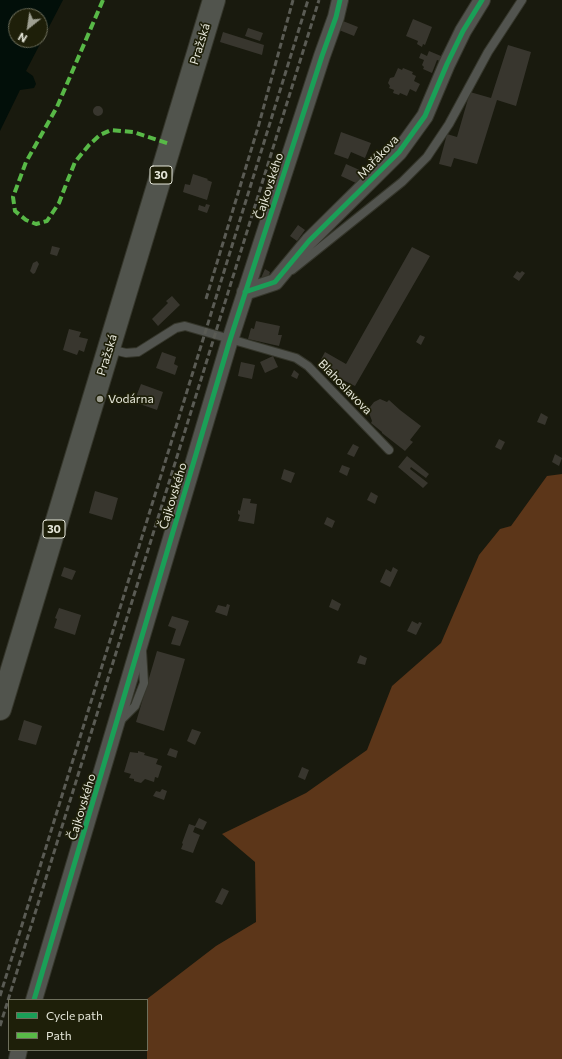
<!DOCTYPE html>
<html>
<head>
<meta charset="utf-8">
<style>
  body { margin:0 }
  #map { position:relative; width:562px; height:1059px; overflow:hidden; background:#191a0e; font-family:Commissioner,sans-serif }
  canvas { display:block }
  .legend { position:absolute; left:8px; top:999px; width:140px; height:52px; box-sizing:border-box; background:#1e1f09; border:1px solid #6e6f5c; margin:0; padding:5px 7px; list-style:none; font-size:12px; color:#e5e6d9 }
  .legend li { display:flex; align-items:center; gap:8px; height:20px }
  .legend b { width:20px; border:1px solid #6e6f5c }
  .north { position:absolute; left:8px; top:8px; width:40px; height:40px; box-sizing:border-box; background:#1e1f09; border:1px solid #6e6f5c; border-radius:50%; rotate:210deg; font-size:11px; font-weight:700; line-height:16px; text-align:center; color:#e5e6d9 }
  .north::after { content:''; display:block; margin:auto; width:14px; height:18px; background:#9e9f92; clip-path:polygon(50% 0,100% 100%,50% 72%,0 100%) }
</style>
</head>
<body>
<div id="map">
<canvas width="562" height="1059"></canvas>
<ul class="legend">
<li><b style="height:5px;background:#1a9f57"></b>Cycle path</li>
<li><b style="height:5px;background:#58b947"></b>Path</li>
</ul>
<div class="north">N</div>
</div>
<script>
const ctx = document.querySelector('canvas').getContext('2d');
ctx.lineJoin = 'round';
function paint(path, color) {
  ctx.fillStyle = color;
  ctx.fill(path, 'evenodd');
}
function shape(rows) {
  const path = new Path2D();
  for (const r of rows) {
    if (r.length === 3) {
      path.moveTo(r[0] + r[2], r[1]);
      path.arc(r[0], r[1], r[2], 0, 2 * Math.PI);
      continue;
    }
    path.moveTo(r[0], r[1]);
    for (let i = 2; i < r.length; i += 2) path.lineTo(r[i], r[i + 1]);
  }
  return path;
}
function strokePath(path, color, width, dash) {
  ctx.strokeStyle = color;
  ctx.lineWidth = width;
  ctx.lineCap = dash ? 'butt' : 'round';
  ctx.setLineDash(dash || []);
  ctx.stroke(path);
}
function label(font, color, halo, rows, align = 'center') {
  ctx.font = font + ' Commissioner,sans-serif';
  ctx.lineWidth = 3.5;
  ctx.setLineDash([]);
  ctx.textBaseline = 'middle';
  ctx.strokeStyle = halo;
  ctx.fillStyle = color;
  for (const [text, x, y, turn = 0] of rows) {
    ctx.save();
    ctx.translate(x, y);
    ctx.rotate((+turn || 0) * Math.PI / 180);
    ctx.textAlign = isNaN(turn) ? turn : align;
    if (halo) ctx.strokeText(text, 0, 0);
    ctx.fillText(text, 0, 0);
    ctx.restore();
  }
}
paint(shape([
  [562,474,562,1059,147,1059,147,999,216,946,256,922,255,862,222,834,306,793,367,750,392,686,441,643,479,555,500,529,511,526,547,476]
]), '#5c3619');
paint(shape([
  [0,0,63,0,26,71,33,76,36,84,34,88,20,90,0,131],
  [16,16,40,16,40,40,16,40]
]), '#020f09');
paint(shape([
  [413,19,432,27,425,45,423,44,422,47,417,44,418,41,406,36],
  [343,21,358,27,354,36,339,30],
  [248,28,263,33,260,41,245,36],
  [223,32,264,45,262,55,220,42],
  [508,45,531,52,516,106,497,100,477,164,454,158,451,167,439,164,447,134,457,137,470,92,491,98],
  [429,51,441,56,443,52,447,54,443,62,437,60,432,73,423,69,424,67,422,65,424,60,419,58,421,53,427,56],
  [398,68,402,70,403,68,413,72,412,74,416,76,414,81,420,84,416,92,410,89,407,96,400,93,399,95,393,93,394,90,389,88,390,86,388,83,390,78,394,77],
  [98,111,5],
  [341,132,371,143,365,158,351,152,348,159,334,154],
  [346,164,364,172,358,184,341,176],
  [193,174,208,179,207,180,212,182,207,200,183,192,185,184,190,185],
  [206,204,210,205,207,213,198,210,199,205,205,207],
  [298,225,305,230,297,241,290,236],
  [52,246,60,248,57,256,50,254],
  [412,247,430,256,355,386,317,367,325,352,346,364],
  [37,261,39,264,35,273,33,274,30,271,33,263],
  [265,269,270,272,267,281,261,278],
  [517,271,520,273,522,271,525,273,519,281,513,277],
  [172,296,180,305,158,326,152,319,168,303,166,301],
  [256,321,280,326,278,335,282,335,279,346,248,339,251,328,254,329],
  [69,329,81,332,79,337,88,339,84,352,79,350,77,355,63,350],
  [420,335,425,337,421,345,416,342],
  [162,352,176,357,174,364,178,366,175,375,156,368],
  [273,356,278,367,265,373,260,362],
  [241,362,255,365,252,379,238,376],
  [294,370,299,374,297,379,291,376],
  [141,384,163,392,157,410,134,402],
  [380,399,387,402,389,400,400,410,421,426,410,440,413,442,405,451,382,433,382,432,371,423,372,421,369,413,370,407,374,402],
  [541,413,548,417,545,425,537,422],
  [499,439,505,442,501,450,495,447],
  [353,444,359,447,354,457,347,454],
  [555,454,562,458,559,466,552,462],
  [407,456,429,474,426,478,411,467,410,469,428,483,423,488,398,467],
  [342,465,350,468,347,476,339,472],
  [284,469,295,473,291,483,281,479],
  [95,491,118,498,112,520,89,513],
  [371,492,378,496,375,504,367,500],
  [243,498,251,499,250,503,257,504,254,524,238,521,240,515,238,514,238,510,240,511],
  [327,517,335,521,332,528,324,524],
  [64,567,76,571,72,580,61,576],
  [393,567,398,570,390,587,380,582,386,569,391,572],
  [332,599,341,604,338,611,329,607],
  [227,604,230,605,227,616,215,612,218,605,226,607],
  [59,608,81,615,75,635,54,628,57,619,55,618],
  [172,616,189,621,180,646,171,644,176,629,168,626],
  [412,621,418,624,419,622,422,623,416,635,407,631],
  [157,651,185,659,164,731,136,722],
  [360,655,367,658,365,665,357,663],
  [24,720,42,726,36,745,18,740],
  [192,729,201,732,195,745,187,741],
  [170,748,178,751,176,758,167,755],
  [138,751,145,753,144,755,158,759,156,764,162,766,158,778,155,777,154,782,145,779,141,783,134,781,134,779,129,778,131,774,124,772,130,752,138,753],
  [302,767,309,770,305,780,298,777],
  [162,789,167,791,164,800,153,796,156,791,160,792],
  [199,818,207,822,203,830,195,827,193,832,200,835,193,853,181,849,183,844,182,843,189,824,195,826],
  [222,888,229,891,222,905,215,902]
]), '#38362e');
const lane = shape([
  [292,270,402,182,427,157,449,124,488,52,522,0],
  [109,349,126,353,138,352,176,328,185,326,296,358,308,366,389,450],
  [121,720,135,706,144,683,142,651]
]);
const street = shape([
  [245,292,275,282,309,241,399,152,425,116,447,64,463,31,482,0],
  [34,1000,229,343,322,56,336,17,340,0],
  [17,1059,19,1050]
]);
const primary = shape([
  [0,709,214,0]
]);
strokePath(lane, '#35362b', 10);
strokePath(street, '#35362b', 18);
strokePath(primary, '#35362b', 24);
strokePath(lane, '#52544f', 8);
strokePath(street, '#52544f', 16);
strokePath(primary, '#51544d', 22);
strokePath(shape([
  [206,299,259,124,293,0],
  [0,996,308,0],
  [0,1026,319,0]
]), '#5a5b54', 3, [6, 3]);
strokePath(shape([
  [103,0,57,107,26,162,13,197,15,211,26,220,36,224,47,221,59,203,67,182,75,162,89,145,100,135,111,130,133,132,170,144]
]), '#58b947', 4, [8, 4]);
strokePath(shape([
  [245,292,275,282,309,241,399,152,425,116,447,64,463,31,482,0],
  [34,1000,229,343,322,56,336,17,340,0]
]), '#1a9f57', 5);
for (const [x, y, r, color] of [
  [100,399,4,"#9e9f92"]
]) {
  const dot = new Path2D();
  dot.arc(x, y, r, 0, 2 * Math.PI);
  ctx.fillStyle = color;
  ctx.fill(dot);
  strokePath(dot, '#1e1f09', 1.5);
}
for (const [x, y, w] of [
  [161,175,22],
  [54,529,22]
]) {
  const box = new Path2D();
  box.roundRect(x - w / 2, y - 9, w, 18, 3);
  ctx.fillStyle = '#1e1f09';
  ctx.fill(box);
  strokePath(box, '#e5e6d9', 1);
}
label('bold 11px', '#e5e6d9', null, [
  ["30",161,175],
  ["30",54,529]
]);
label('12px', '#e5e6d9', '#1e1f09', [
  ["Pražská",200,44,-73],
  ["Mařákova",378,157,-47],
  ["Čajkovského",269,186,-72],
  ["Pražská",107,355,-73],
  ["Blahoslavova",345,387,46],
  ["Čajkovského",173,496,-73],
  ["Čajkovského",82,807,-73]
]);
label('12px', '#e5e6d9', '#1e1f09', [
  ["Vodárna",108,399]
], 'left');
</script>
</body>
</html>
